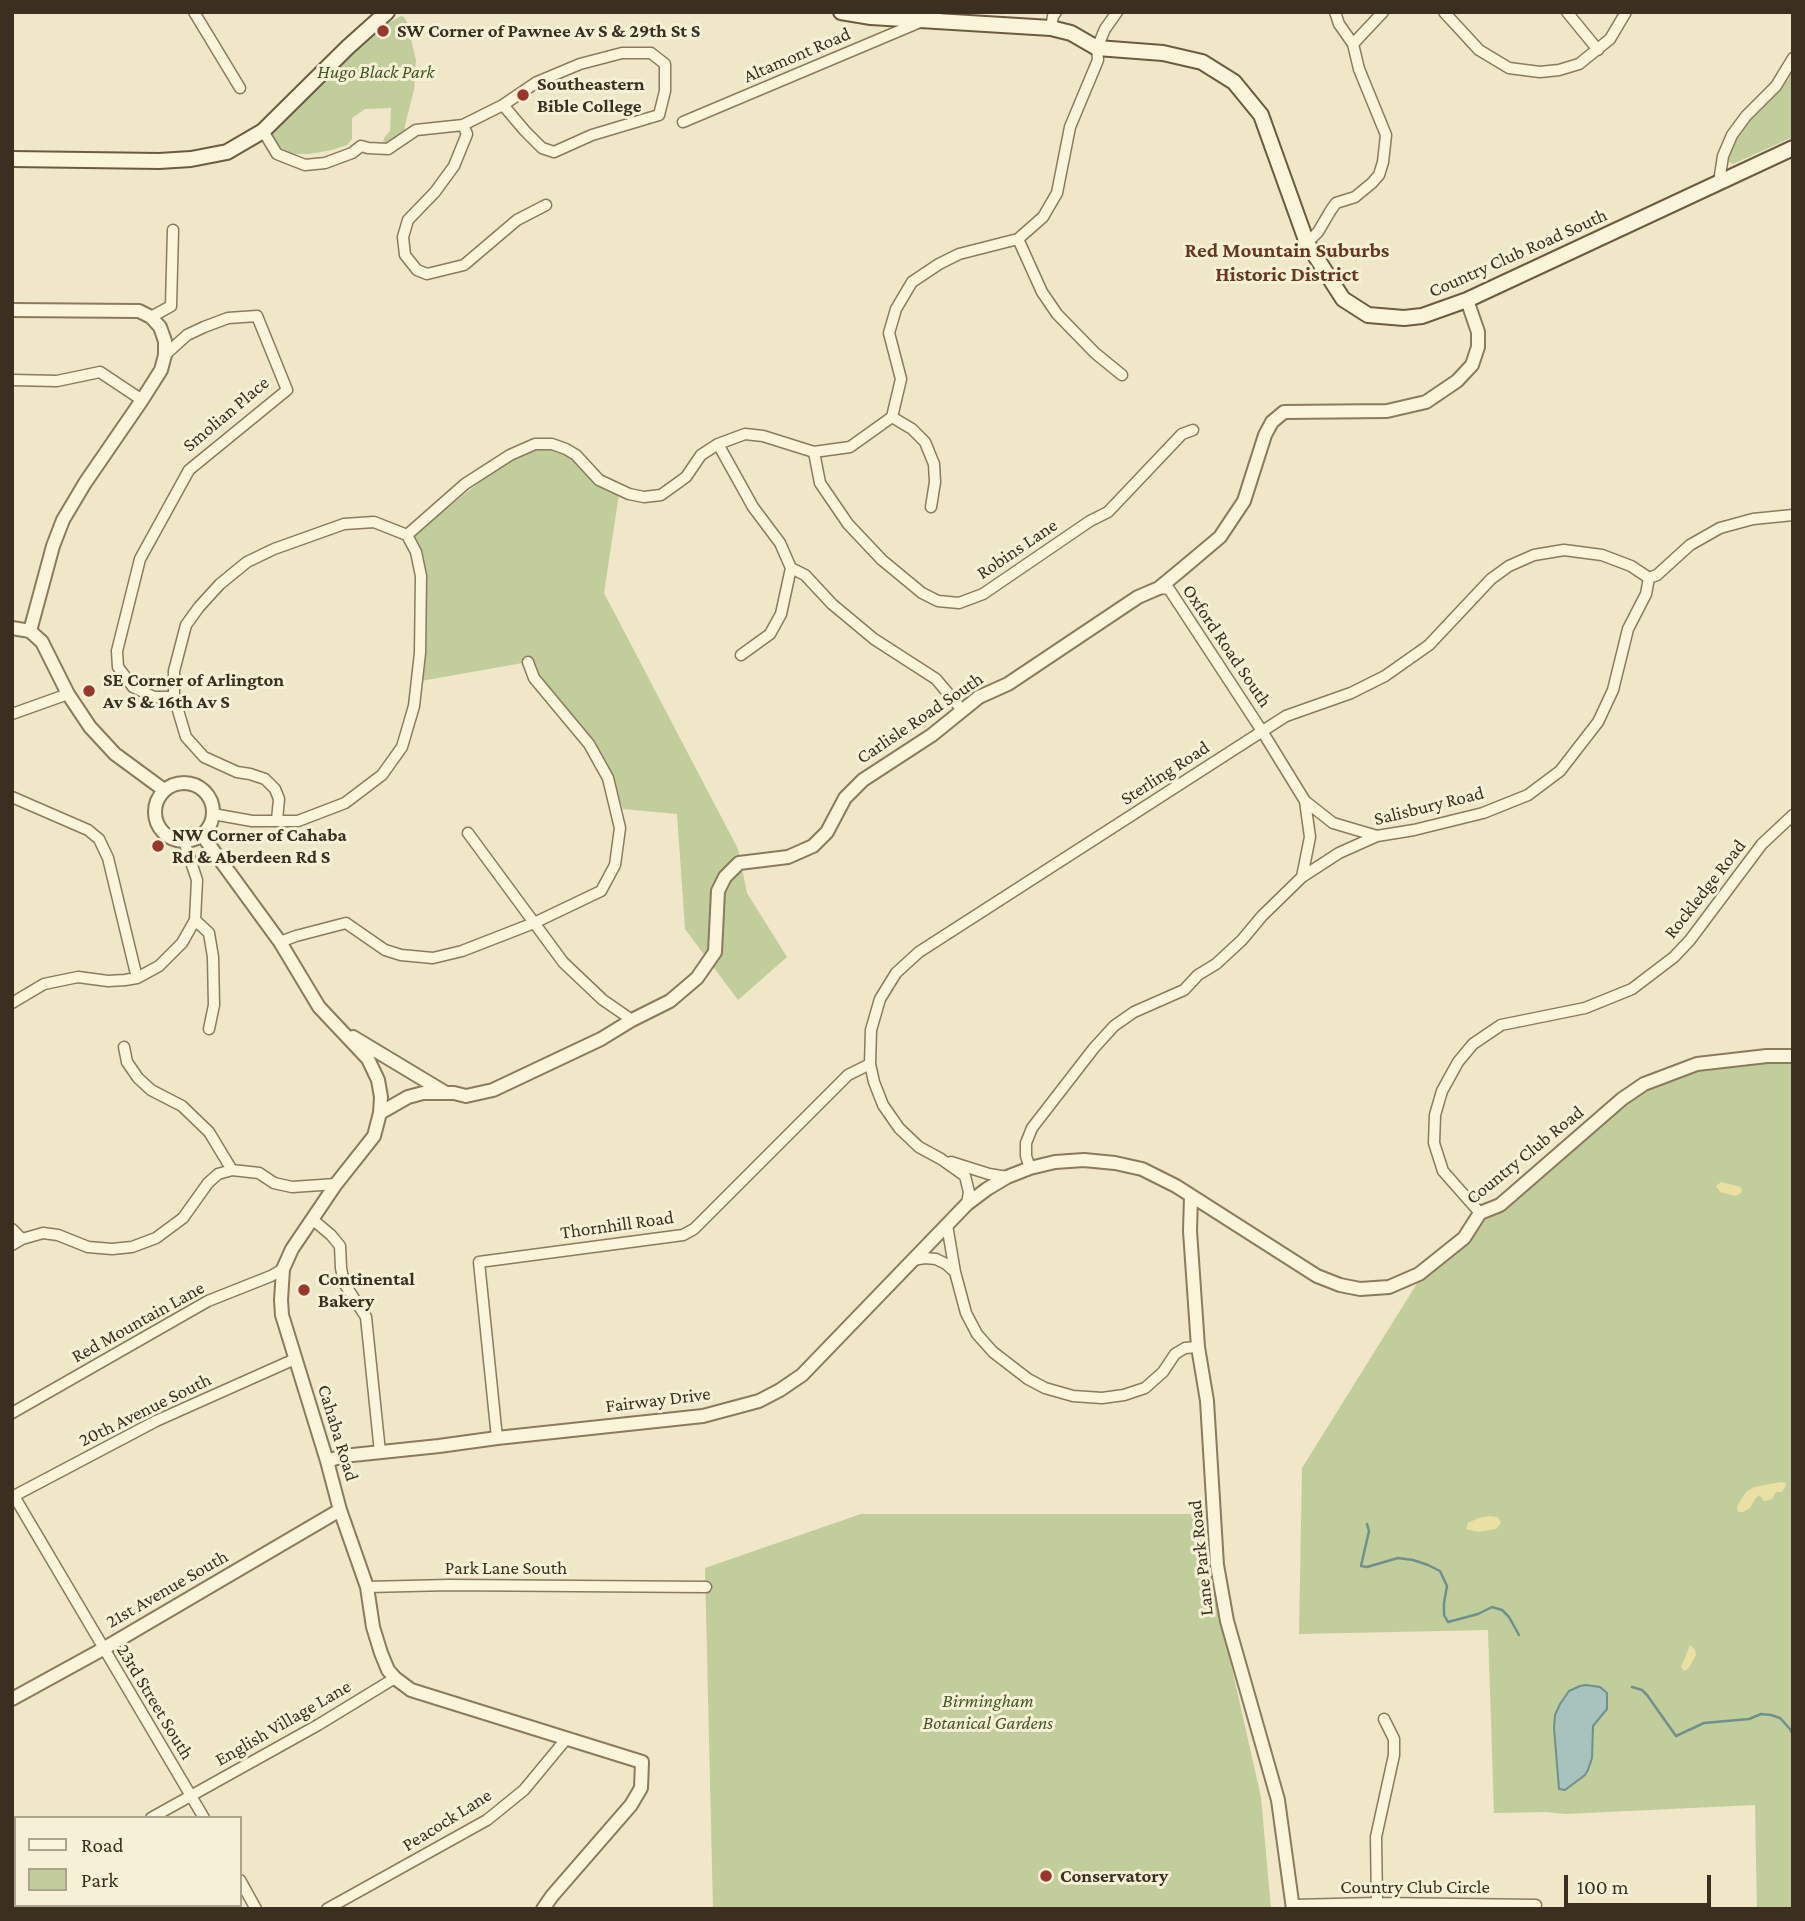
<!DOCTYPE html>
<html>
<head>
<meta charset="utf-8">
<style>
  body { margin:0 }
  #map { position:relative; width:1805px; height:1921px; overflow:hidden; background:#efe7c7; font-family:"Crimson Pro",serif }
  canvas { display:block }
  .frame { position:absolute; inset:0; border:14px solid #3b3020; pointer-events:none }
  .legend { position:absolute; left:14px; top:1816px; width:228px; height:91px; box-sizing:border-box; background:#f6f1d6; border:2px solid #aba48d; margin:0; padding:9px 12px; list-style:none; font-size:21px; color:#3b3020 }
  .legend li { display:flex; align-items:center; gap:14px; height:35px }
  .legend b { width:35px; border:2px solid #aba48d }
  .scale { position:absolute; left:1564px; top:1875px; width:147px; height:32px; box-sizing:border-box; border:4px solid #3b3020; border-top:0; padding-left:9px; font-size:21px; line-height:24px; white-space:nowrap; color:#3b3020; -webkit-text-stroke:5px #f6f1d6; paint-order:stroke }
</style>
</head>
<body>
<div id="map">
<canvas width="1805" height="1921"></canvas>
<div class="frame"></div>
<ul class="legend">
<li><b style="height:9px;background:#f9f4da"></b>Road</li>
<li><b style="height:19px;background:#c1cd9a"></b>Park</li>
</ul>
<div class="scale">100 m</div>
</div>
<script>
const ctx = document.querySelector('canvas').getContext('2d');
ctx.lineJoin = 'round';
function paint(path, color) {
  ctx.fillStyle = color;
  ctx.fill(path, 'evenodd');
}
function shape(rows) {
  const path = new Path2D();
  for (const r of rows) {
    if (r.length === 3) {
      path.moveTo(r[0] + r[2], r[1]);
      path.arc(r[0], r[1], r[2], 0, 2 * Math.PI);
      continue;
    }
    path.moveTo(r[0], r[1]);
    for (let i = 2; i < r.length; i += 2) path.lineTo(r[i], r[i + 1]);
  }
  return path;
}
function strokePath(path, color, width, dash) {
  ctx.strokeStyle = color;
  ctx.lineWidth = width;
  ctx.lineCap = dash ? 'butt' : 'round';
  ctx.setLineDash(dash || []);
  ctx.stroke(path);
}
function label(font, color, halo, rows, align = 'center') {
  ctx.font = font + ' "Crimson Pro",serif';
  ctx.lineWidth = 6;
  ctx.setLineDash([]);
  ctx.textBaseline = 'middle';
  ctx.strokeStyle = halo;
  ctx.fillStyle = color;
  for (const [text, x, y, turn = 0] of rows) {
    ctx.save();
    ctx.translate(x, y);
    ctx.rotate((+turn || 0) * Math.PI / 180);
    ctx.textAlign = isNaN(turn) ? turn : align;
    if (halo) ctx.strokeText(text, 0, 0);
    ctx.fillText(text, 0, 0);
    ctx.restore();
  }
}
paint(shape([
  [401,16,404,17,407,22,416,60,414,90,406,121,404,134,398,138,383,144,384,138,390,131,391,108,365,109,352,118,352,139,347,145,332,150,309,154,294,154,279,151,268,130,360,39],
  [1793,66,1793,137,1733,164,1729,162,1728,156,1730,142],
  [538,448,558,449,574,457,593,482,619,494,604,593,738,849,747,893,787,957,738,1000,685,929,677,814,623,809,609,771,528,662,421,681,427,575,414,534,514,455],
  [1767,1060,1793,1061,1793,1909,1757,1909,1755,1805,1565,1814,1546,1812,1494,1813,1488,1630,1299,1634,1302,1468,1421,1277,1482,1216,1625,1102,1646,1088,1698,1068],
  [861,1514,1197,1514,1261,1797,1271,1909,713,1909,705,1568]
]), '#c1cd9a');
paint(shape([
  [1721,1182,1741,1187,1742,1191,1740,1194,1735,1196,1720,1192,1716,1186],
  [1781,1482,1786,1483,1785,1488,1782,1492,1776,1492,1772,1499,1764,1501,1759,1495,1755,1499,1750,1508,1743,1512,1738,1512,1737,1506,1746,1492,1754,1487],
  [1490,1516,1497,1517,1500,1520,1501,1523,1496,1529,1478,1532,1466,1529,1468,1523,1478,1518],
  [1690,1645,1695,1650,1696,1655,1689,1668,1684,1671,1681,1667]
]), '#eae0a4');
const water = shape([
  [1586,1685,1600,1687,1607,1693,1607,1709,1593,1726,1592,1758,1588,1770,1585,1775,1565,1790,1559,1789,1554,1728,1555,1715,1560,1704,1569,1691,1580,1686,1586,1685]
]);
paint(water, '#a8c3be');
strokePath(water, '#6e918d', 2);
strokePath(shape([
  [1367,1524,1369,1531,1361,1566,1367,1567,1398,1558,1413,1560,1428,1565,1440,1571,1447,1586,1444,1603,1444,1615,1448,1622,1478,1614,1492,1607,1502,1610,1509,1617,1519,1635],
  [1632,1687,1642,1690,1647,1695,1676,1736,1704,1723,1749,1719,1761,1714,1771,1715,1780,1718,1790,1729,1793,1735]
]), '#6e918d', 2.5);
const minor = shape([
  [194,12,240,88],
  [1444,12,1479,50,1509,68,1540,72,1559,70,1579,64,1610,39,1626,12],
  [1567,12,1598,50],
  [1051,28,1053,16,1056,12],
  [1353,44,1383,12],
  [622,53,651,53,665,64,665,91,659,115,592,135,554,152,542,148,525,131,503,105,537,82,580,64,622,53],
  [683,122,925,20,937,12],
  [463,125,503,105],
  [263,131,277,154,305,165,325,163,352,153,361,146,368,148,388,149,416,130,463,125,467,134,454,166,435,192,408,220,403,237,405,255,417,270,427,274,464,265,517,220,546,205],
  [1719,182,1723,156,1732,135,1746,116,1776,86,1793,58],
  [1018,239,1042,292,1057,314,1095,353,1122,375],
  [1307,243,1318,232,1331,210,1336,203,1355,197,1372,183,1379,175,1383,162,1386,135,1359,69,1353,44,1339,24,1335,12],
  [151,317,171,306,173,230],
  [165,355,187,335,204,327,228,318,257,316,287,390,189,470,140,559,117,651,118,667,133,687,154,697,174,697],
  [12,380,57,381,100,372,142,400],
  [892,417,912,429,925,442,934,464,935,482,931,507],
  [718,444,753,507,780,543,791,568,805,575,832,604,874,639,936,679,962,710],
  [814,452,820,483,848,524,882,560,922,593,938,601,959,603,983,594,1090,521,1108,512,1182,434,1193,430],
  [407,535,465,484,510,455,535,444,552,444,566,449,576,455,599,480,629,494,644,497,661,495,686,477,701,455,718,444,745,434,763,436,814,452,850,447,892,417,901,379,889,333,896,309,912,282,939,264,959,254,1018,239,1043,217,1057,193,1070,127,1098,60,1097,48,1105,29,1117,12],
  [1159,588,1169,589,1262,731,1305,801,1333,823,1377,836],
  [741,655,770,634,781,614,791,568],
  [12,714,68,694],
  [12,797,88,830,99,839,108,858,137,978],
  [213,814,252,821,298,821,345,803,382,775,402,747,414,706,420,653,421,576,416,552,407,535],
  [277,820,279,799,275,789,265,779,250,774,237,772,204,757,186,737,174,697,174,671,186,625,199,607,220,584,247,562,274,549,344,524,374,522,407,535],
  [468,833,563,962,603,1000,632,1020],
  [1302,877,1310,837,1305,801],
  [195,920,209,933,213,957,214,1005,209,1029],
  [280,942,296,936,346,923,385,950,401,955,433,958,462,951,534,923,601,891,615,865,620,828,608,778,589,744,534,678,528,662],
  [12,1003,44,984,78,977,108,981,125,980,137,978,159,966,182,943,195,920,197,880,184,841],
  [124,1047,127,1062,138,1078,151,1090,182,1106,209,1132,232,1170],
  [951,1162,989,1174,1007,1177],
  [1030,1168,1026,1156,1026,1143,1032,1128,1094,1048,1114,1026,1134,1012,1184,990,1198,975,1216,964,1242,940,1262,916,1302,877,1339,853,1377,836,1414,830,1483,813,1528,795,1560,771,1598,722,1613,690,1628,629,1646,594,1649,578,1657,575,1690,545,1720,528,1753,519,1793,515],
  [967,1204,969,1192,965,1176,941,1159,919,1147,899,1128,883,1105,874,1082,870,1064,871,1030,880,999,896,973,919,952,1286,716,1351,693,1385,676,1429,645,1491,579,1509,566,1534,555,1564,550,1602,555,1631,566,1649,578],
  [1480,1213,1443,1171,1434,1143,1435,1115,1442,1091,1458,1062,1473,1044,1501,1025,1585,1008,1632,989,1674,957,1690,940,1762,844,1793,815],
  [312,1219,331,1235,340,1246,341,1268,344,1283,366,1317,380,1452],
  [947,1225,955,1272,966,1313,977,1334,993,1352,1028,1379,1045,1388,1073,1396,1102,1398,1124,1395,1145,1388,1163,1372,1175,1354,1185,1348,1198,1347],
  [12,1229,22,1239],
  [12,1245,22,1239,43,1233,58,1235,88,1247,112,1249,132,1247,156,1238,183,1218,208,1183,218,1174,232,1170,259,1173,274,1183,292,1187,336,1184],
  [913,1260,925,1258,936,1259,946,1264,955,1272],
  [12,1413,208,1301,271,1276,283,1269],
  [497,1438,479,1262,683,1235,694,1229,848,1075,870,1064],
  [14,1496,204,1818],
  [12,1497,156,1421,295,1359],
  [367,1587,449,1585,706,1587],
  [151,1818,318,1725,395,1678],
  [240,1880,256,1909],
  [12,1896,16,1894],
  [1377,1903,1376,1837,1394,1755,1394,1739,1384,1719],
  [1293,1905,1377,1903,1536,1905],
  [327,1909,487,1820,524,1790,567,1738]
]);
const tertiary = shape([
  [12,310,139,311,151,317,160,327,165,341,165,355,161,370,142,400,85,483,63,520,53,546,30,631],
  [12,628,30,631,42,642,68,694,90,727,115,754,164,790],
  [184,812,29],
  [202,835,280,942,319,1007,368,1059,378,1080,381,1097,380,1113,374,1136,336,1184,292,1249,283,1269,281,1300,282,1315,327,1461,340,1510,367,1587,373,1627,381,1653,388,1670,395,1678,411,1690,642,1762,641,1788,631,1805,552,1896,543,1909],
  [353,1037,446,1093],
  [380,1113,408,1097,423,1093,454,1093,466,1096,493,1090,601,1039,632,1020,670,1001,697,978,715,952,718,891,725,877,739,863,788,857,813,846,827,832,845,798,863,780,932,735,979,697,1008,684,1138,597,1159,588,1182,569,1220,537,1244,501,1265,435,1272,422,1284,412,1387,411,1426,402,1457,381,1472,365,1478,347,1478,332,1467,300],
  [1191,1196,1190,1231,1198,1347,1207,1401,1217,1565,1227,1621,1278,1800,1293,1909],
  [327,1461,343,1456,439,1446,497,1438,703,1416,759,1401,780,1390,802,1375,967,1204,987,1189,1007,1177,1030,1168,1055,1162,1084,1160,1115,1163,1142,1169,1176,1186,1317,1276,1340,1285,1360,1289,1389,1287,1419,1274,1464,1238,1480,1213,1500,1205,1622,1099,1644,1084,1697,1064,1767,1056,1793,1056],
  [12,1699,103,1649,340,1510]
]);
const secondary = shape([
  [841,12,871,17,1051,28,1071,33,1097,48,1163,53,1202,62,1234,82,1261,115,1307,243,1343,299,1368,315,1404,318,1422,316,1467,300,1793,148],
  [12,159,159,161,191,159,227,152,263,131,348,47,387,12]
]);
strokePath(minor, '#8b7a5c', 13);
strokePath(tertiary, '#8b7a5c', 16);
strokePath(secondary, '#6d5b3f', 18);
strokePath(minor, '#f9f4da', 10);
strokePath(tertiary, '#f9f4da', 12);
strokePath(secondary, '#f9f4da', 14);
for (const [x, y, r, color] of [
  [383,31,7,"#9a372b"],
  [523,95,7,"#9a372b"],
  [89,691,7,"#9a372b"],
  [158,846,7,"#9a372b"],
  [304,1290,7,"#9a372b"],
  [1046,1876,7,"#9a372b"]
]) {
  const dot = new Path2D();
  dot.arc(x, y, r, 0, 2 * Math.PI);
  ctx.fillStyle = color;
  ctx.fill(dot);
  strokePath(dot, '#f6f1d6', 2.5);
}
label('bold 19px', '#3b3020', '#f6f1d6', [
  ["SW Corner of Pawnee Av S & 29th St S",397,31],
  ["Southeastern",537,84],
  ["Bible College",537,106],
  ["SE Corner of Arlington",103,680],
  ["Av S & 16th Av S",103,702],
  ["NW Corner of Cahaba",172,835],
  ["Rd & Aberdeen Rd S",172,857],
  ["Continental",318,1279],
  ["Bakery",318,1301],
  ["Conservatory",1060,1876]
], 'left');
label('19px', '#3b3020', '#f6f1d6', [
  ["Altamont Road",797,55,-23],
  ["Country Club Road South",1518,253,-24],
  ["Smolian Place",226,414,-40],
  ["Robins Lane",1017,549,-34],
  ["Oxford Road South",1227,646,56],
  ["Carlisle Road South",920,718,-34],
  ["Sterling Road",1165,773,-33],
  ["Salisbury Road",1429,806,-14],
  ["Rockledge Road",1705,889,-52],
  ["Country Club Road",1525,1155,-39],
  ["Thornhill Road",617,1225,-8],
  ["Red Mountain Lane",138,1322,-29],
  ["Fairway Drive",658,1400,-7],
  ["20th Avenue South",145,1410,-26],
  ["Cahaba Road",338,1433,73],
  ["Lane Park Road",1201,1558,-96],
  ["Park Lane South",506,1568],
  ["21st Avenue South",167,1589,-30],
  ["23rd Street South",155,1702,59],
  ["English Village Lane",283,1723,-30],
  ["Peacock Lane",447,1820,-32],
  ["Country Club Circle",1415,1887]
]);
label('italic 19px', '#455726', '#f6f1d6', [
  ["Hugo Black Park",376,72],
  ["Birmingham",988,1701],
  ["Botanical Gardens",988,1723]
]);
label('bold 21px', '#68371f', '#f6f1d6', [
  ["Red Mountain Suburbs",1287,251],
  ["Historic District",1287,275]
]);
</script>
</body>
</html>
